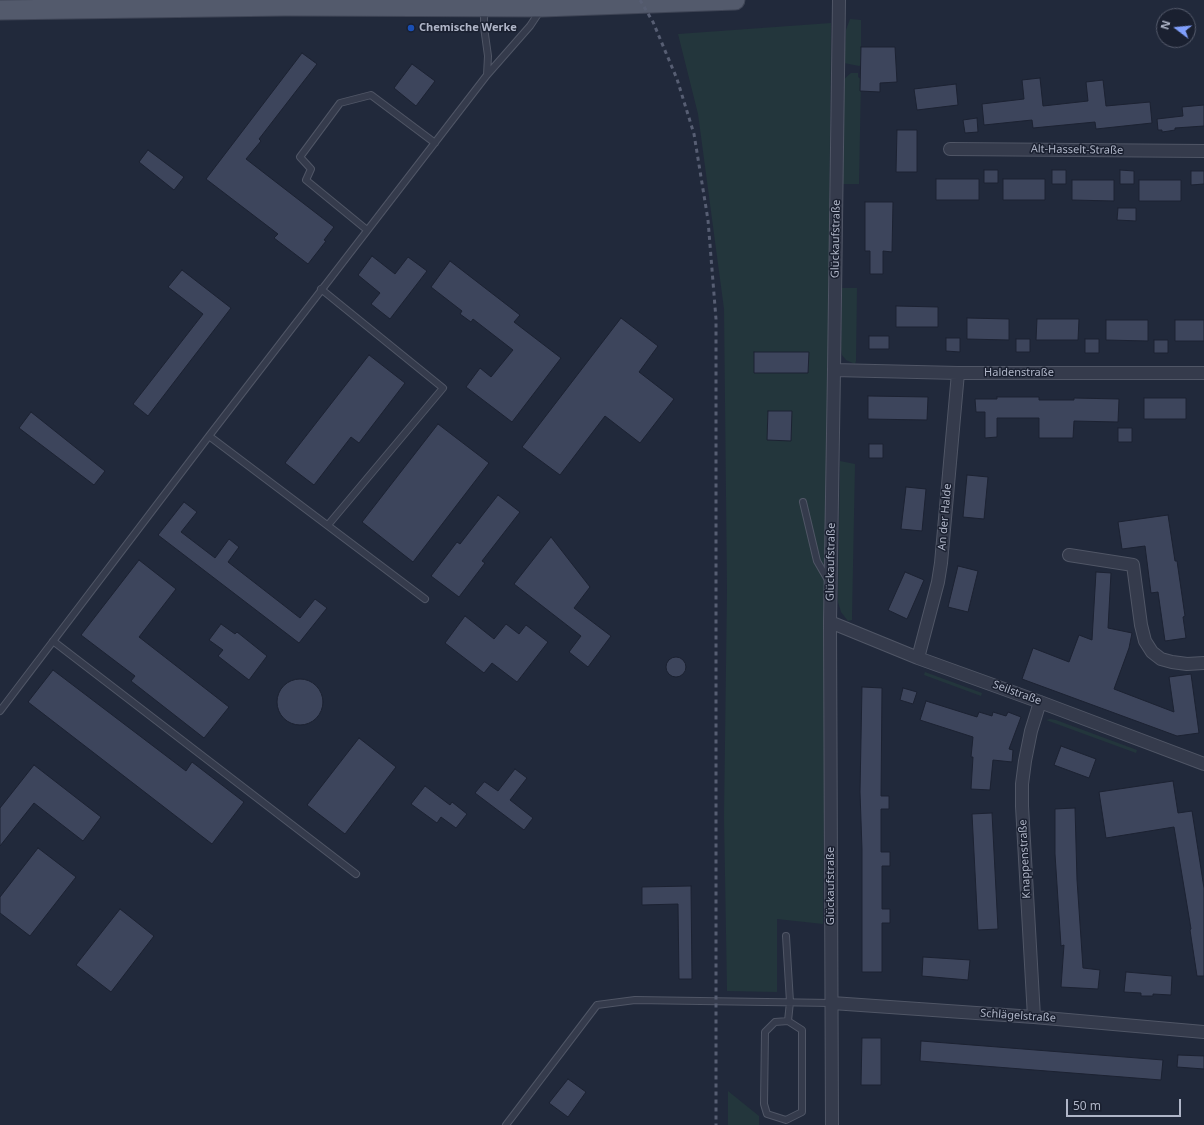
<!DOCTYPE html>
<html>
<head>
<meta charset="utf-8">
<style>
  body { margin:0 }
  #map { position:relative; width:1204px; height:1125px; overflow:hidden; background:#21293b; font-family:"Noto Sans",sans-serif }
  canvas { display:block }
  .north { position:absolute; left:1156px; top:8px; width:40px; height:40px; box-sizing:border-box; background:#1a2030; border:1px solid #565c6d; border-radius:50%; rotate:286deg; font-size:11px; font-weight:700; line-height:16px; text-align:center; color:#b0b6c8 }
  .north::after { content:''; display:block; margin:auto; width:14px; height:18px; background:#809ffc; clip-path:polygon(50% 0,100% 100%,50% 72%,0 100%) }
  .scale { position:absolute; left:1066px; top:1099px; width:115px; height:18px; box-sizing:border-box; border:2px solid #b0b6c8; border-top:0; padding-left:5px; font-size:12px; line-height:14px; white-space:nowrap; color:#b0b6c8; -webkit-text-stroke:3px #1a2030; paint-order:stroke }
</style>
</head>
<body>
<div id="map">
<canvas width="1204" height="1125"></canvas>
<div class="north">N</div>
<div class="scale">50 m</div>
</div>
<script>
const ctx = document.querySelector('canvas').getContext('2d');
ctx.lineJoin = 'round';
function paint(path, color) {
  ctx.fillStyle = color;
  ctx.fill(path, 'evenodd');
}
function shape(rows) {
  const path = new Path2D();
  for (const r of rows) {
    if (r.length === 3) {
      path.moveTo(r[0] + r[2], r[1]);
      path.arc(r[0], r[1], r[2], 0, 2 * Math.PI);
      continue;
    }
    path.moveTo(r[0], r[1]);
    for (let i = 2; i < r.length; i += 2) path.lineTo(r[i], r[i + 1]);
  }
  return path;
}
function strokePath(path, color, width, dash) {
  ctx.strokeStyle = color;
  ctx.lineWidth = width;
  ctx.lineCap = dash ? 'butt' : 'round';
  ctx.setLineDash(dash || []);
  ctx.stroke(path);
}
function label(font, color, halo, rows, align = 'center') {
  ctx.font = font + ' "Noto Sans",sans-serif';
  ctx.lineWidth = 3;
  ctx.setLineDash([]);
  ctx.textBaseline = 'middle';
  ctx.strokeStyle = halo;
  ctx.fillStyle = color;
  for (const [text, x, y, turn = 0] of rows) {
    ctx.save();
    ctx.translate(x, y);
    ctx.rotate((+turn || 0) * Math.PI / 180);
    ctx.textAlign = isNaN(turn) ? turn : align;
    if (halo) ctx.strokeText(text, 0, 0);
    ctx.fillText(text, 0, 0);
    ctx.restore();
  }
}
paint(shape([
  [850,19,861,20,861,65,859,66,844,63,846,30],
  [831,23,823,924,777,919,777,992,727,991,724,817,727,590,724,309,698,114,678,34],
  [851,73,858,73,858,77,861,79,859,184,842,184,844,79],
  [842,288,857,288,856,361,855,364,846,360,842,355,841,350],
  [840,461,855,464,852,617,852,620,848,621,841,612,838,602],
  [925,672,982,693,981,696,924,675],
  [1050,719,1056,720,1137,750,1136,753,1046,720],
  [728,1091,759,1116,759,1125,728,1125]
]), '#23363c');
const building = shape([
  [861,47,895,47,897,82,880,83,880,92,860,91,861,47],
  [302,53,317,64,259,139,261,141,246,159,334,227,324,240,326,241,308,264,274,238,278,234,206,179,302,53],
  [412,64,435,81,416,106,394,88,412,64],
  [1040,78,1043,106,1088,101,1086,82,1103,80,1106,106,1150,102,1152,123,1096,129,1095,122,1033,128,1032,120,984,125,982,104,1024,99,1022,80,1040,78],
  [956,84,958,105,917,110,914,89,956,84],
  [1204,105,1204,126,1175,128,1175,130,1169,131,1162,132,1162,130,1158,130,1157,119,1183,116,1182,107,1204,105],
  [977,118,978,132,965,133,963,120,977,118],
  [897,130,917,130,917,172,896,172,897,130],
  [148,150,184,177,174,190,139,162,148,150],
  [984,170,998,170,998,183,984,183,984,170],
  [1052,170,1066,170,1066,184,1052,184,1052,170],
  [1120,170,1134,171,1134,184,1120,184,1120,170],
  [1191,171,1204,171,1204,184,1191,185,1191,171],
  [936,179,979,179,979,200,936,200,936,179],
  [1003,179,1045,179,1045,200,1003,200,1003,179],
  [1072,180,1114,180,1114,201,1072,200,1072,180],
  [1139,180,1181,180,1181,201,1139,201,1139,180],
  [865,202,893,202,892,252,883,251,883,274,870,274,870,251,865,251,865,202],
  [1118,208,1136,208,1136,221,1117,220,1118,208],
  [372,256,395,274,408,257,427,271,390,319,371,304,380,293,358,275,372,256],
  [450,261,520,315,514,322,561,358,512,422,466,387,480,368,491,377,513,350,473,319,471,322,460,314,462,311,431,287,450,261],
  [182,270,231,308,148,416,133,404,203,314,168,287,182,270],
  [896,306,938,307,938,327,896,327,896,306],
  [621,318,658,346,639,372,674,399,640,443,605,416,560,475,522,447,621,318],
  [967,318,1009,319,1009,340,967,339,967,318],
  [1037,319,1079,319,1078,340,1036,340,1037,319],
  [1106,320,1148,320,1148,341,1106,340,1106,320],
  [1175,320,1204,320,1204,341,1175,341,1175,320],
  [869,336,889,336,889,349,869,349,869,336],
  [946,338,960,338,960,352,946,351,946,338],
  [1016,339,1030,339,1030,352,1016,352,1016,339],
  [1085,339,1099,339,1099,353,1085,353,1085,339],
  [1154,340,1168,340,1168,353,1154,353,1154,340],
  [754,352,809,352,808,373,754,373,754,352],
  [369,355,405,383,359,443,351,437,314,485,285,463,369,355],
  [868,396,928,397,927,420,868,419,868,396],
  [997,397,1039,397,1039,400,1074,400,1074,398,1119,399,1118,422,1074,421,1073,438,1039,438,1039,418,997,418,997,437,985,438,985,412,976,412,975,399,997,399,997,397],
  [1144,398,1186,398,1186,419,1144,419,1144,398],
  [768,411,792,411,791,441,767,440,768,411],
  [31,412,105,471,94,485,19,428,31,412],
  [438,424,489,463,413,562,362,522,438,424],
  [1118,428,1132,428,1132,442,1118,442,1118,428],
  [869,444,883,444,883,458,869,458,869,444],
  [967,475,988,477,984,519,963,517,967,475],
  [906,487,926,489,922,531,901,529,906,487],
  [498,495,520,512,482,561,485,563,459,597,431,576,457,542,460,544,498,495],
  [184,502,197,512,181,532,215,558,229,539,239,547,228,562,300,618,315,599,327,608,299,643,158,535,184,502],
  [1168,515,1175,561,1177,561,1185,616,1183,617,1186,638,1165,641,1158,592,1151,593,1145,546,1122,549,1118,522,1168,515],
  [551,537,590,587,574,608,611,636,588,667,569,652,581,636,514,584,551,537],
  [139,560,176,589,139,637,229,707,204,738,131,681,135,676,81,635,139,560],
  [958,566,978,571,968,612,948,607,958,566],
  [905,572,924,580,907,619,888,610,905,572],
  [1096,572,1111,573,1108,628,1132,633,1129,648,1114,689,1174,712,1169,677,1191,674,1199,733,1177,736,1022,679,1033,648,1069,662,1079,635,1092,640,1096,572],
  [465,616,494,639,506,624,519,634,526,625,548,642,517,682,492,663,484,673,445,643,465,616],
  [221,624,235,634,237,632,267,656,249,680,218,656,223,650,209,640,221,624],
  [676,667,10],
  [53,670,186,771,192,762,244,802,212,844,28,702,53,670],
  [300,702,23],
  [862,687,882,688,881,796,889,796,889,809,881,809,881,852,890,852,890,866,882,866,882,909,890,909,890,923,882,923,882,972,862,972,862,849,860,792,862,687],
  [903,688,917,692,913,704,900,700,903,688],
  [926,701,977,717,979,712,992,716,993,712,1006,716,1008,712,1021,717,1009,749,1013,750,1012,762,993,760,990,790,971,789,973,757,971,757,973,737,920,720,926,701],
  [359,738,396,767,345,834,307,805,359,738],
  [1061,746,1096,759,1089,778,1054,765,1061,746],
  [34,765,101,817,83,841,34,803,0,846,0,808,34,765],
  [515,769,527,778,510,800,533,818,524,830,475,793,484,782,485,782,498,791,515,769],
  [1173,781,1178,813,1192,811,1204,888,1204,976,1197,976,1190,930,1191,929,1174,827,1106,838,1099,792,1173,781],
  [425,786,450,805,452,802,467,814,456,828,441,817,437,823,411,804,425,786],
  [1075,808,1077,880,1083,968,1100,970,1098,989,1061,987,1064,945,1061,946,1055,854,1055,809,1075,808],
  [992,813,998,929,978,930,972,814,992,813],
  [38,848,76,877,30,936,0,913,0,897,38,848],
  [691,886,692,979,679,979,678,904,642,905,642,887,691,886],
  [120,909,154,936,111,992,76,965,120,909],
  [923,957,970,960,968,980,922,976,923,957],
  [1126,972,1172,976,1171,995,1153,994,1153,996,1141,996,1141,993,1124,992,1126,972],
  [862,1038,881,1038,881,1085,861,1085,862,1038],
  [921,1041,1163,1060,1161,1080,920,1061,921,1041],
  [1178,1055,1204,1056,1204,1069,1177,1067,1178,1055],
  [568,1079,586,1092,568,1117,549,1103,568,1079]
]);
paint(building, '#3d455c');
strokePath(building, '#1c2232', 1);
const lane = shape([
  [487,75,530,26,540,11],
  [367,230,306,180,311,169,300,157,340,103,371,95,435,143],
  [321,289,443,388,328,525],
  [209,436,425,599],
  [803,502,817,561,828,580],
  [53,641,356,874],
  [0,711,209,436,487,75,488,56,484,27,484,8],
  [786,936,790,1002,788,1021,802,1030,802,1112,786,1120,767,1114,764,1104,765,1032,775,1022,788,1021],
  [506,1125,597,1005,635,1000,832,1003]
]);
const street = shape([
  [950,149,1204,151],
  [834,370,958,373,1204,373],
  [1069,555,1133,565,1141,625,1145,641,1152,652,1161,659,1172,662,1187,664,1204,663],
  [830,622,918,658,1040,702,1204,764],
  [918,658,938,582,941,563,958,373],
  [832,1003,1034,1017,1204,1032],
  [1034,1017,1022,806,1022,784,1025,761,1031,731,1040,702],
  [832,1125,830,622,834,370,839,0]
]);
const primary = shape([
  [0,10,285,6,542,7,735,0]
]);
strokePath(lane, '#505666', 8);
strokePath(street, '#505666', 14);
strokePath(primary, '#3e4455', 21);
strokePath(lane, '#353b4c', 6);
strokePath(street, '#353b4c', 12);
strokePath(primary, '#535a6c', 19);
strokePath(shape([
  [640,0,653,22,677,79,694,134,708,220,716,319,716,1125]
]), '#575e73', 3, [4, 4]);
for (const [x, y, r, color] of [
  [411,28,4,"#1a4fb4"]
]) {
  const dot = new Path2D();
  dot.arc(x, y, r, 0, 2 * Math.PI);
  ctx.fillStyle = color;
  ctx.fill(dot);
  strokePath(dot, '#1a2030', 1.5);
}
label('bold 11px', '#b0b6c8', '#1a2030', [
  ["Chemische Werke",419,28]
], 'left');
label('11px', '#b0b6c8', '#1a2030', [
  ["Alt-Hasselt-Straße",1077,150,1],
  ["Glückaufstraße",836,239,-89],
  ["Haldenstraße",1019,373],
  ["An der Halde",945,517,-85],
  ["Glückaufstraße",831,562,-89],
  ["Seilstraße",1017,693,20],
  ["Knappenstraße",1025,859,-93],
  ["Glückaufstraße",831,886,-90],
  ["Schlägelstraße",1018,1016,4]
]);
</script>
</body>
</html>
